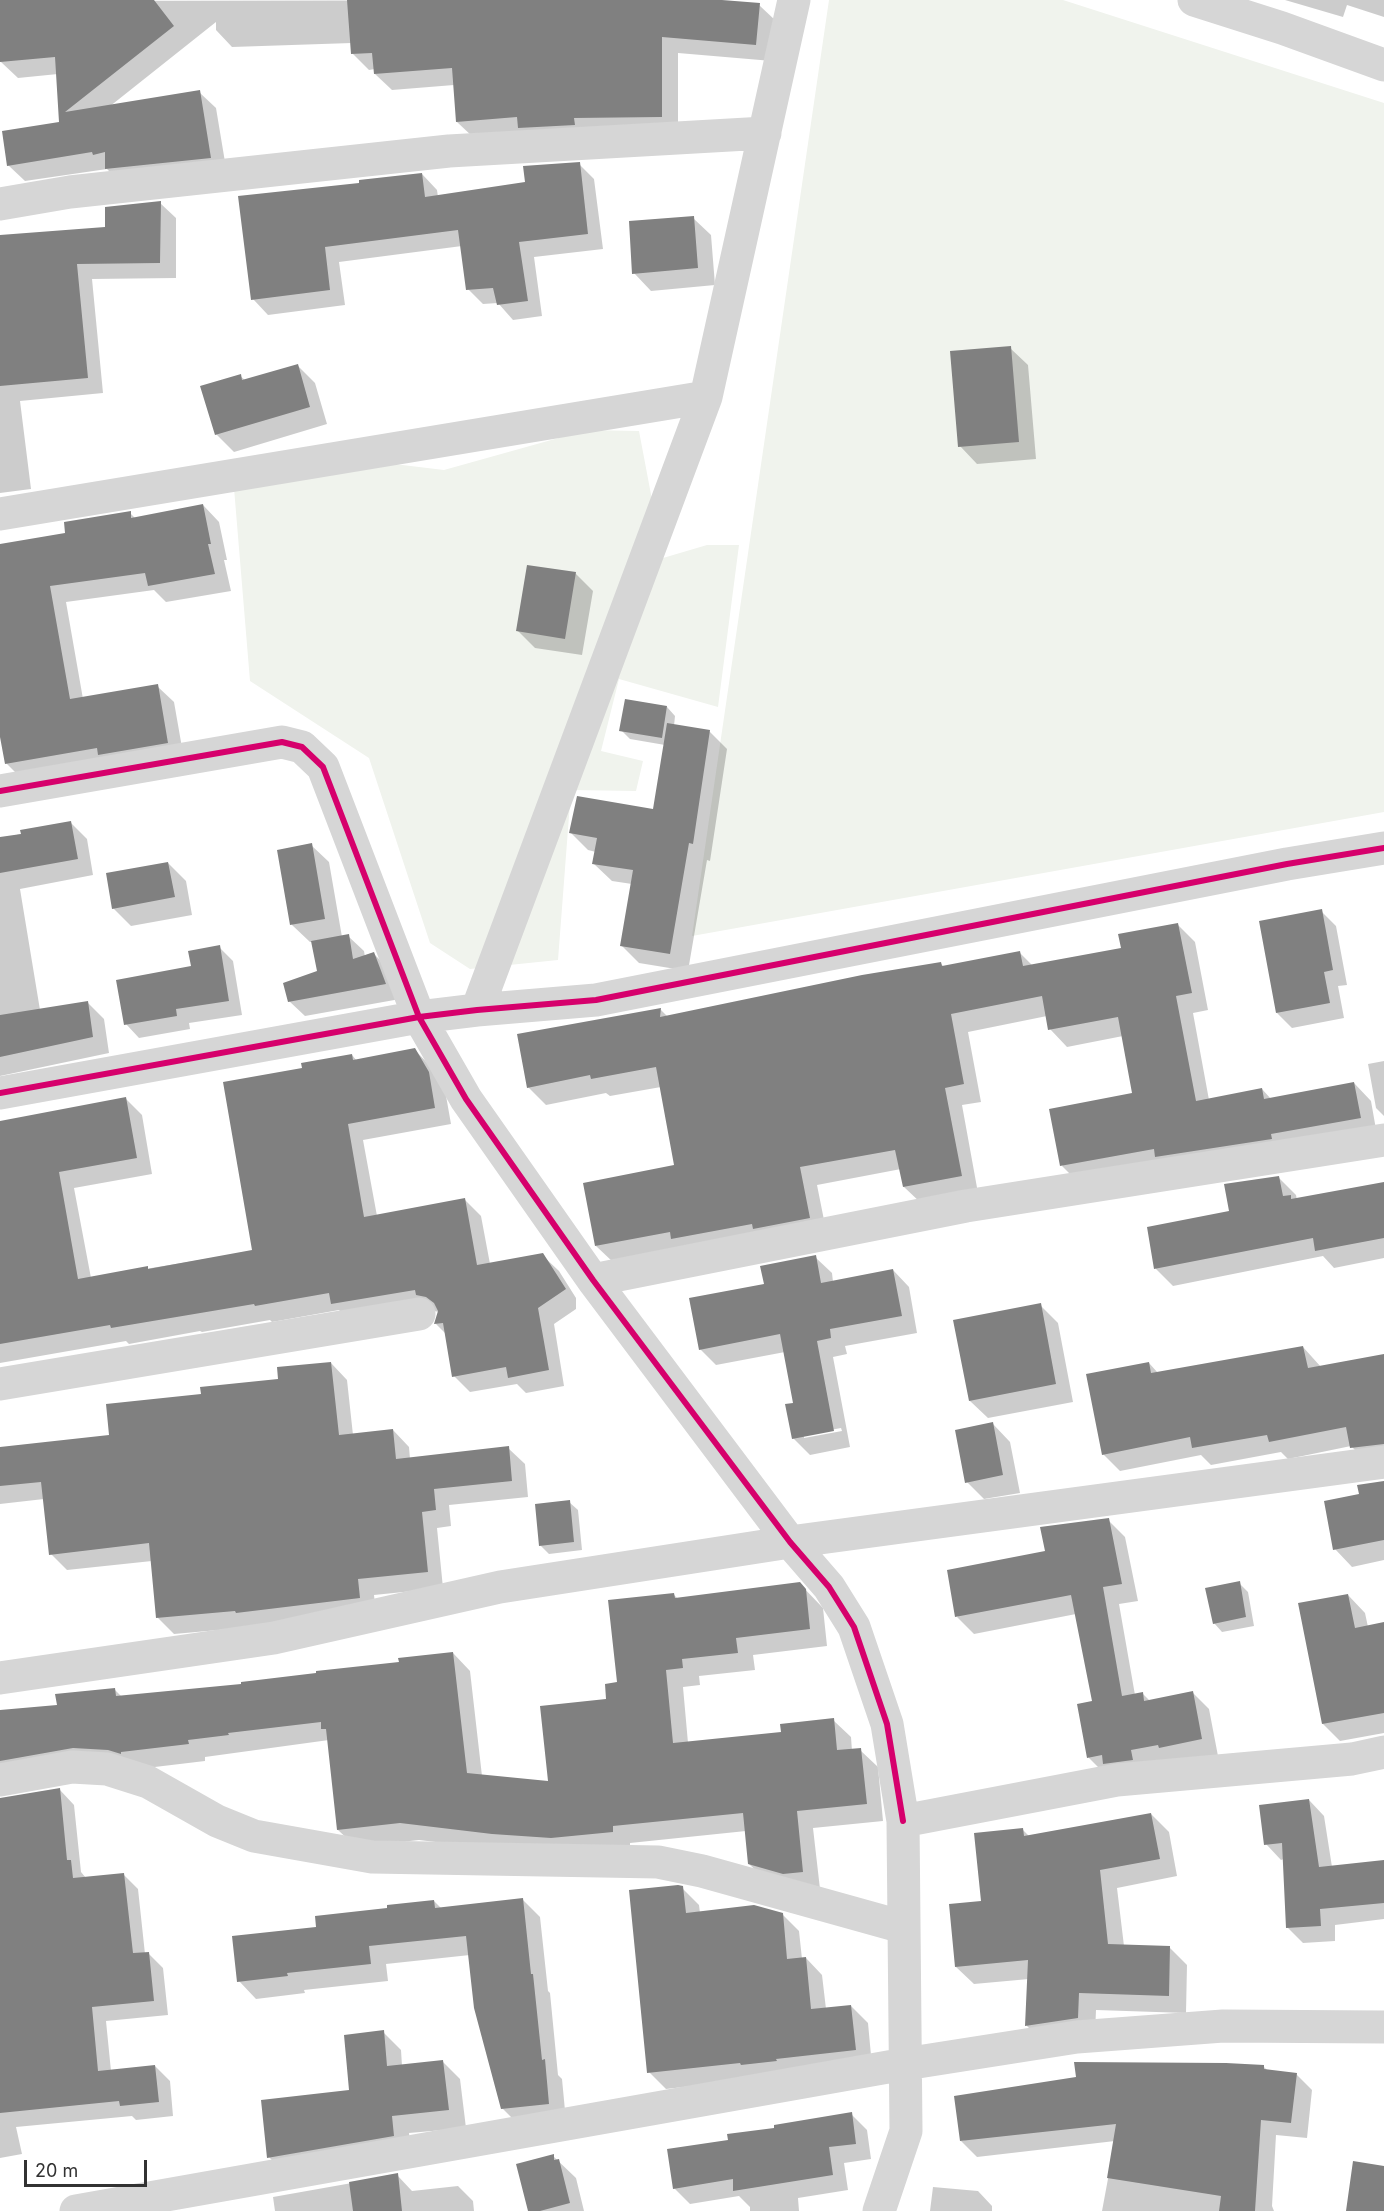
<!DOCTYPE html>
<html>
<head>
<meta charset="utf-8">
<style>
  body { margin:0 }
  #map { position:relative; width:1384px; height:2211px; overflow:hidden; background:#fff; font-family:Inter,sans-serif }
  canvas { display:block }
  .scale { position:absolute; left:24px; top:2160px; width:123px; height:27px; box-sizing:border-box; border:3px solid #323232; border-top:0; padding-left:8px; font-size:18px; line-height:21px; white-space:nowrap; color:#323232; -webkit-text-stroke:4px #fff; paint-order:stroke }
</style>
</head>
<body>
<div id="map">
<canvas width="1384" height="2211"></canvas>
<div class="scale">20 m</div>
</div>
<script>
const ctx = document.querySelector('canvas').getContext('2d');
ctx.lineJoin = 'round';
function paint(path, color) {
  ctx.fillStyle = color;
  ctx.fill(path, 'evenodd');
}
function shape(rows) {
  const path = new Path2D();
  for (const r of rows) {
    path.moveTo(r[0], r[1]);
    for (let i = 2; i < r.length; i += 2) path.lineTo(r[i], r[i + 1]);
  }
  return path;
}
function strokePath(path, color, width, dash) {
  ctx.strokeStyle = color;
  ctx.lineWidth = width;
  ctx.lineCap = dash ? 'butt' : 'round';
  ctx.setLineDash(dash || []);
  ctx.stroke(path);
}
paint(shape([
  [829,0,1063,0,1384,103,1384,812,692,936],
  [587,430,639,431,663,558,707,545,739,545,718,707,619,679,601,751,643,761,636,791,571,790,558,960,470,969,430,943,369,758,250,681,234,488,344,458,444,470]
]), '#f0f3ed');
paint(shape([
  [705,0,759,5,776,21,772,61,678,53,678,133,474,138,457,122,454,85,392,90,375,74,375,69,369,70,353,54,352,43,232,47,216,30,216,22,109,107,199,92,216,108,227,174,123,185,107,169,25,181,8,165,61,124,58,74,18,78,1,62,0,1],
  [1285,0,1384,0,1384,17,1347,5,1343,17],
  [579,164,594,179,603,249,534,257,542,316,513,320,498,303,483,304,468,289,462,246,339,262,345,305,268,315,253,299,361,184,422,174,437,190,438,197,526,184],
  [160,203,176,218,176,278,92,279,103,393,20,401,31,489,0,493,0,275],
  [693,218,711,235,715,285,651,291,634,273],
  [1010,348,1028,365,1036,459,977,464,960,446],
  [297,365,315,383,327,424,234,452,216,434,240,376,245,380],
  [203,505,219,522,227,560,224,560,231,591,166,602,154,590,66,602,83,699,157,686,174,702,184,759,23,780,6,763,0,729,0,545,67,534,130,513,136,519],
  [575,573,593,591,582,655,535,648,517,630],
  [667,707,675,716,674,726,709,731,727,749,710,861,707,860,688,971,639,963,622,946,632,884,612,881,594,864,596,852,588,850,571,833,654,810,665,745,630,739,621,730],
  [70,822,87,839,93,875,20,889,40,1010,87,1002,104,1019,109,1053,0,1076,0,839],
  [311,845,329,862,342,937,348,936,364,951,365,957,374,954,389,969,400,999,305,1016,289,1001,318,972,313,942,310,942,292,925],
  [168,863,186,881,192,915,131,926,113,908],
  [1321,911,1336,926,1347,985,1338,986,1344,1018,1292,1028,1277,1013],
  [1178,925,1195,942,1208,1010,1193,1013,1209,1100,1262,1089,1271,1099,1354,1083,1371,1101,1377,1135,1079,1183,1062,1166,1134,1094,1123,1036,1067,1047,1050,1029,1047,1016,968,1032,981,1102,962,1105,978,1193,922,1204,904,1187,901,1169,817,1185,827,1235,614,1263,596,1246,676,1167,661,1087,610,1096,606,1093,546,1105,528,1087,661,1010,668,1017,940,963,944,967,1019,952,1033,966,1122,949],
  [219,947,233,961,242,1015,189,1023,190,1029,139,1038,126,1024,192,967],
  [415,1050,431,1067,445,1090,451,1124,363,1140,377,1216,465,1200,481,1216,490,1264,542,1255,559,1271,576,1298,576,1309,554,1324,564,1386,526,1393,517,1384,470,1392,454,1376,446,1334,436,1324,439,1312,434,1311,348,1319,339,1310,272,1322,270,1320,202,1332,200,1331,129,1344,126,1341,0,1363,0,1122,126,1099,142,1115,152,1174,74,1188,91,1278,254,1251,304,1069,352,1055,357,1061],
  [1384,1061,1384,1116,1376,1108,1368,1064],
  [1278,1177,1296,1195,1297,1200,1384,1183,1384,1258,1334,1268,1323,1256,1173,1286,1156,1269,1148,1228,1231,1212],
  [815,1257,832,1273,833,1282,893,1270,909,1287,917,1333,845,1346,847,1354,833,1357,850,1447,810,1455,793,1438,794,1404,785,1352,716,1365,700,1349,766,1285],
  [841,1428,842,1431,804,1438,804,1435],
  [1040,1305,1058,1323,1073,1402,988,1418,970,1401,955,1321],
  [1303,1347,1321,1367,1384,1355,1384,1462,1369,1464,1351,1446,1288,1459,1281,1452,1211,1465,1201,1455,1120,1471,1103,1454,1149,1363,1158,1373],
  [331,1363,347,1380,353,1435,393,1430,409,1447,410,1459,508,1448,525,1464,528,1497,449,1505,451,1526,437,1528,443,1588,374,1595,376,1614,297,1623,174,1634,158,1618,152,1561,67,1570,51,1554,44,1499,0,1504,0,1448,111,1436,202,1395,280,1380],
  [993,1424,1010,1442,1020,1493,984,1499,967,1482],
  [1384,1482,1384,1560,1352,1567,1335,1549,1361,1496],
  [569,1502,578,1510,582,1550,549,1554,540,1545],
  [1108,1520,1125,1537,1138,1601,1119,1604,1135,1695,1142,1693,1150,1701,1192,1692,1209,1709,1218,1756,1106,1775,1089,1758,1093,1703,1076,1614,974,1634,957,1617,1047,1552],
  [1239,1583,1248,1592,1254,1626,1222,1632,1214,1623],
  [800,1584,823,1608,827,1646,753,1655,755,1670,699,1676,700,1685,683,1687,688,1743,783,1733,833,1720,851,1737,852,1751,860,1750,878,1767,883,1821,813,1828,820,1889,767,1881,749,1864,746,1831,630,1843,630,1849,510,1851,419,1840,356,1847,338,1830,329,1740,205,1757,205,1761,138,1769,0,1768,0,1712,58,1706,114,1689,122,1697,243,1685,400,1663,453,1653,470,1671,482,1776,549,1783,619,1684,674,1595,678,1599],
  [1348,1595,1365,1613,1368,1627,1384,1624,1384,1733,1340,1741,1323,1724],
  [60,1790,74,1805,81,1872,86,1878,123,1874,138,1889,145,1954,148,1953,163,1968,168,2015,106,2021,111,2071,155,2066,170,2081,173,2116,136,2120,132,2116,16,2127,22,2154,0,2158,0,1800],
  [1309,1800,1324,1816,1332,1867,1384,1862,1384,1919,1335,1925,1335,1941,1303,1943,1287,1927,1284,1859,1281,1860,1266,1844],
  [1151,1814,1169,1832,1177,1876,1117,1888,1124,1946,1169,1947,1187,1965,1186,2013,1096,2010,1095,2035,1044,2043,1027,2026,1029,1979,974,1984,956,1967,982,1902,1023,1830,1030,1837],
  [682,1888,699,1905,700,1913,782,1914,799,1931,802,1959,806,1958,822,1975,826,2009,851,2006,868,2023,872,2066,666,2089,649,2072],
  [522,1899,540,1917,548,1991,550,1993,558,2075,562,2079,566,2121,520,2126,502,2108,470,1955,386,1964,388,1981,304,1990,305,1993,256,1999,239,1981,318,1929,389,1910,434,1901,441,1908],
  [383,2032,401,2050,402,2066,442,2061,460,2079,466,2128,409,2133,411,2153,286,2175,269,2157,351,2091],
  [1263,2066,1268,2071,1296,2074,1312,2090,1307,2138,1276,2135,1272,2206,1274,2211,1102,2211,1115,2141,977,2157,961,2141],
  [851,2114,867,2130,871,2159,844,2163,848,2190,798,2198,799,2211,750,2211,750,2207,739,2196,690,2204,674,2188,730,2141,776,2129],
  [553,2156,576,2178,584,2211,529,2211],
  [397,2175,412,2191,458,2186,473,2201,474,2211,275,2211,273,2197],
  [933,2187,978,2191,992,2206,992,2211,930,2211]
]), '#0003');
paint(shape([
  [0,0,154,0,174,26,65,112,200,90,211,158,105,169,105,152,93,155,92,152,7,166,2,131,59,122,55,57,0,62],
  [347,0,722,0,760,3,756,45,662,37,662,117,574,118,575,125,518,128,517,117,456,122,452,68,374,74,372,53,351,54],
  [580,162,588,234,519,242,528,301,497,305,493,288,466,290,458,230,325,247,330,290,251,300,238,196,359,183,359,180,422,173,425,197,525,182,523,166],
  [161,201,160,263,77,264,88,378,0,386,0,235,105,227,105,207],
  [694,216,698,268,632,274,629,221],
  [1011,346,1019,442,958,447,950,351],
  [298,364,310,407,215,435,200,386,241,374,242,380],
  [203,504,211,544,208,544,215,574,148,586,145,573,50,586,70,699,158,684,168,743,98,755,97,748,5,764,0,737,0,544,65,533,64,522,131,511,131,518],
  [527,565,576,572,565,639,516,631],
  [625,699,667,706,662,738,619,731],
  [667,723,710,730,693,844,689,843,670,954,620,946,633,870,592,864,597,838,569,833,577,796,653,809],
  [71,821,78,859,0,873,0,837,21,834,20,830],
  [312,843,325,919,290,925,277,850],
  [168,862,175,897,112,909,106,873],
  [1322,909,1333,970,1324,972,1330,1003,1276,1013,1259,921],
  [1178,923,1192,993,1176,996,1196,1101,1262,1088,1264,1099,1354,1082,1361,1118,1271,1134,1272,1139,1155,1157,1154,1149,1060,1166,1049,1109,1132,1093,1118,1017,1048,1030,1042,996,951,1014,964,1084,945,1088,962,1176,903,1187,895,1150,800,1167,810,1218,753,1229,752,1224,671,1239,670,1232,595,1246,583,1183,674,1165,656,1067,591,1079,590,1075,527,1088,517,1034,661,1008,660,1017,862,975,941,962,942,966,1020,951,1023,966,1121,948,1118,934],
  [349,934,353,959,374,952,386,984,288,1002,283,983,317,971,311,941],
  [220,945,229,1001,176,1009,177,1016,124,1025,116,980,191,966,188,951],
  [88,1001,93,1037,0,1057,0,1015],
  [415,1048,429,1072,435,1108,348,1124,364,1217,465,1198,477,1265,543,1253,566,1289,538,1308,549,1370,508,1378,506,1367,452,1377,443,1323,434,1324,438,1311,434,1303,426,1297,416,1295,415,1290,331,1304,329,1293,255,1306,254,1304,111,1328,110,1325,0,1344,0,1121,126,1097,137,1158,59,1172,78,1279,148,1266,148,1269,252,1250,223,1082,302,1068,301,1063,352,1054,353,1060],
  [1279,1176,1283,1196,1291,1195,1291,1199,1384,1182,1384,1238,1315,1251,1313,1238,1154,1269,1147,1227,1229,1211,1224,1184],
  [816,1255,821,1283,893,1269,902,1316,830,1329,831,1338,817,1341,834,1431,792,1439,785,1404,793,1403,780,1334,699,1350,689,1298,764,1284,760,1266],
  [1041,1303,1056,1384,969,1401,953,1320],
  [1303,1346,1308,1368,1384,1354,1384,1444,1350,1448,1346,1427,1269,1442,1267,1435,1192,1448,1190,1437,1102,1455,1086,1374,1149,1362,1151,1373],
  [331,1362,339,1435,393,1429,396,1459,509,1446,512,1481,434,1489,436,1510,422,1512,428,1572,358,1579,360,1598,236,1613,235,1611,156,1618,149,1543,49,1555,41,1482,0,1486,0,1447,109,1435,106,1404,201,1394,200,1387,278,1379,277,1367],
  [993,1422,1003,1475,965,1483,955,1430],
  [1384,1481,1384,1540,1333,1550,1324,1501,1359,1494,1357,1485],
  [570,1500,574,1542,539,1546,535,1504],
  [1109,1518,1122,1584,1103,1587,1122,1696,1143,1692,1144,1701,1193,1691,1202,1739,1159,1748,1158,1745,1131,1750,1133,1760,1103,1764,1102,1755,1087,1758,1077,1704,1092,1701,1071,1595,955,1617,947,1570,1045,1551,1040,1527],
  [1240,1581,1246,1617,1213,1624,1205,1588],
  [800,1582,806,1589,810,1629,736,1638,738,1653,682,1659,683,1668,666,1670,673,1743,781,1732,780,1724,834,1718,837,1750,861,1748,867,1804,797,1811,803,1872,783,1874,748,1864,743,1813,613,1826,613,1832,551,1838,492,1834,400,1823,337,1830,326,1729,321,1729,321,1722,228,1733,229,1735,188,1740,189,1744,121,1752,121,1754,108,1750,73,1748,0,1761,0,1710,57,1705,55,1694,115,1688,116,1696,241,1684,241,1682,316,1673,316,1671,399,1662,398,1658,453,1652,467,1773,548,1781,540,1706,606,1699,605,1684,617,1682,608,1600,674,1593,675,1598],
  [1348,1594,1355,1628,1384,1622,1384,1713,1322,1724,1298,1603],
  [60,1788,67,1860,71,1860,73,1878,124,1873,133,1953,149,1952,154,2001,92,2007,98,2071,155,2065,159,2102,120,2106,119,2101,0,2113,0,1798],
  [1309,1799,1319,1867,1384,1860,1384,1903,1320,1909,1321,1926,1286,1928,1282,1843,1264,1845,1259,1805],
  [1151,1813,1160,1859,1100,1870,1108,1944,1170,1946,1169,1996,1079,1993,1078,2018,1025,2026,1028,1960,955,1967,949,1904,981,1901,974,1833,1023,1828,1024,1836],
  [678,1885,683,1886,686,1913,754,1905,783,1913,787,1959,806,1957,811,2009,851,2005,856,2050,776,2059,777,2061,741,2065,740,2063,647,2073,629,1890],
  [523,1898,531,1974,533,1974,542,2060,545,2059,549,2104,501,2109,474,2008,466,1936,369,1946,371,1964,287,1973,288,1976,237,1982,232,1936,316,1927,315,1916,387,1908,387,1905,434,1900,435,1908],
  [384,2030,387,2066,443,2060,449,2110,392,2116,394,2136,267,2158,261,2100,349,2090,344,2035],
  [1074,2062,1226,2063,1264,2065,1264,2069,1297,2073,1291,2123,1261,2120,1255,2211,1219,2211,1221,2196,1107,2178,1116,2124,960,2141,954,2096,1076,2077],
  [852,2112,856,2144,829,2147,833,2175,733,2191,733,2179,673,2189,667,2149,728,2140,727,2134,774,2128,774,2125],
  [554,2154,554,2160,559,2159,570,2203,540,2211,528,2211,516,2164],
  [1353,2161,1384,2166,1384,2211,1346,2211],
  [398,2173,402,2211,353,2211,349,2182]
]), '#808080');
strokePath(shape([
  [1194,0,1282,28,1384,65],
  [0,204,70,192,449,151,765,133],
  [0,514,706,397],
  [0,791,282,742,302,747,323,767,419,1017,466,1099,593,1280,790,1542,829,1587,854,1627,887,1724,903,1821],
  [477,1010,706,397,794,0],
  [0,1093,419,1017,477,1010,596,1000,1287,864,1384,848],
  [593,1280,966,1206,1384,1140],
  [0,1384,419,1314],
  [0,1678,274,1638,500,1587,790,1542,1384,1462],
  [0,1780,72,1767,107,1769,148,1782,217,1821,254,1836,372,1857,658,1862,702,1871,903,1927],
  [76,2211,905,2064,1077,2037,1223,2026,1384,2027],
  [879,2211,906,2131,903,1821,1117,1780,1352,1759,1384,1752]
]), '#d6d6d6', 33);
strokePath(shape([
  [0,791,282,742,302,747,323,767,419,1017,466,1099,593,1280,790,1542,829,1587,854,1627,887,1724,903,1821],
  [0,1093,419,1017,477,1010,596,1000,1287,864,1384,848]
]), '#d6006c', 6);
</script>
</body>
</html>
